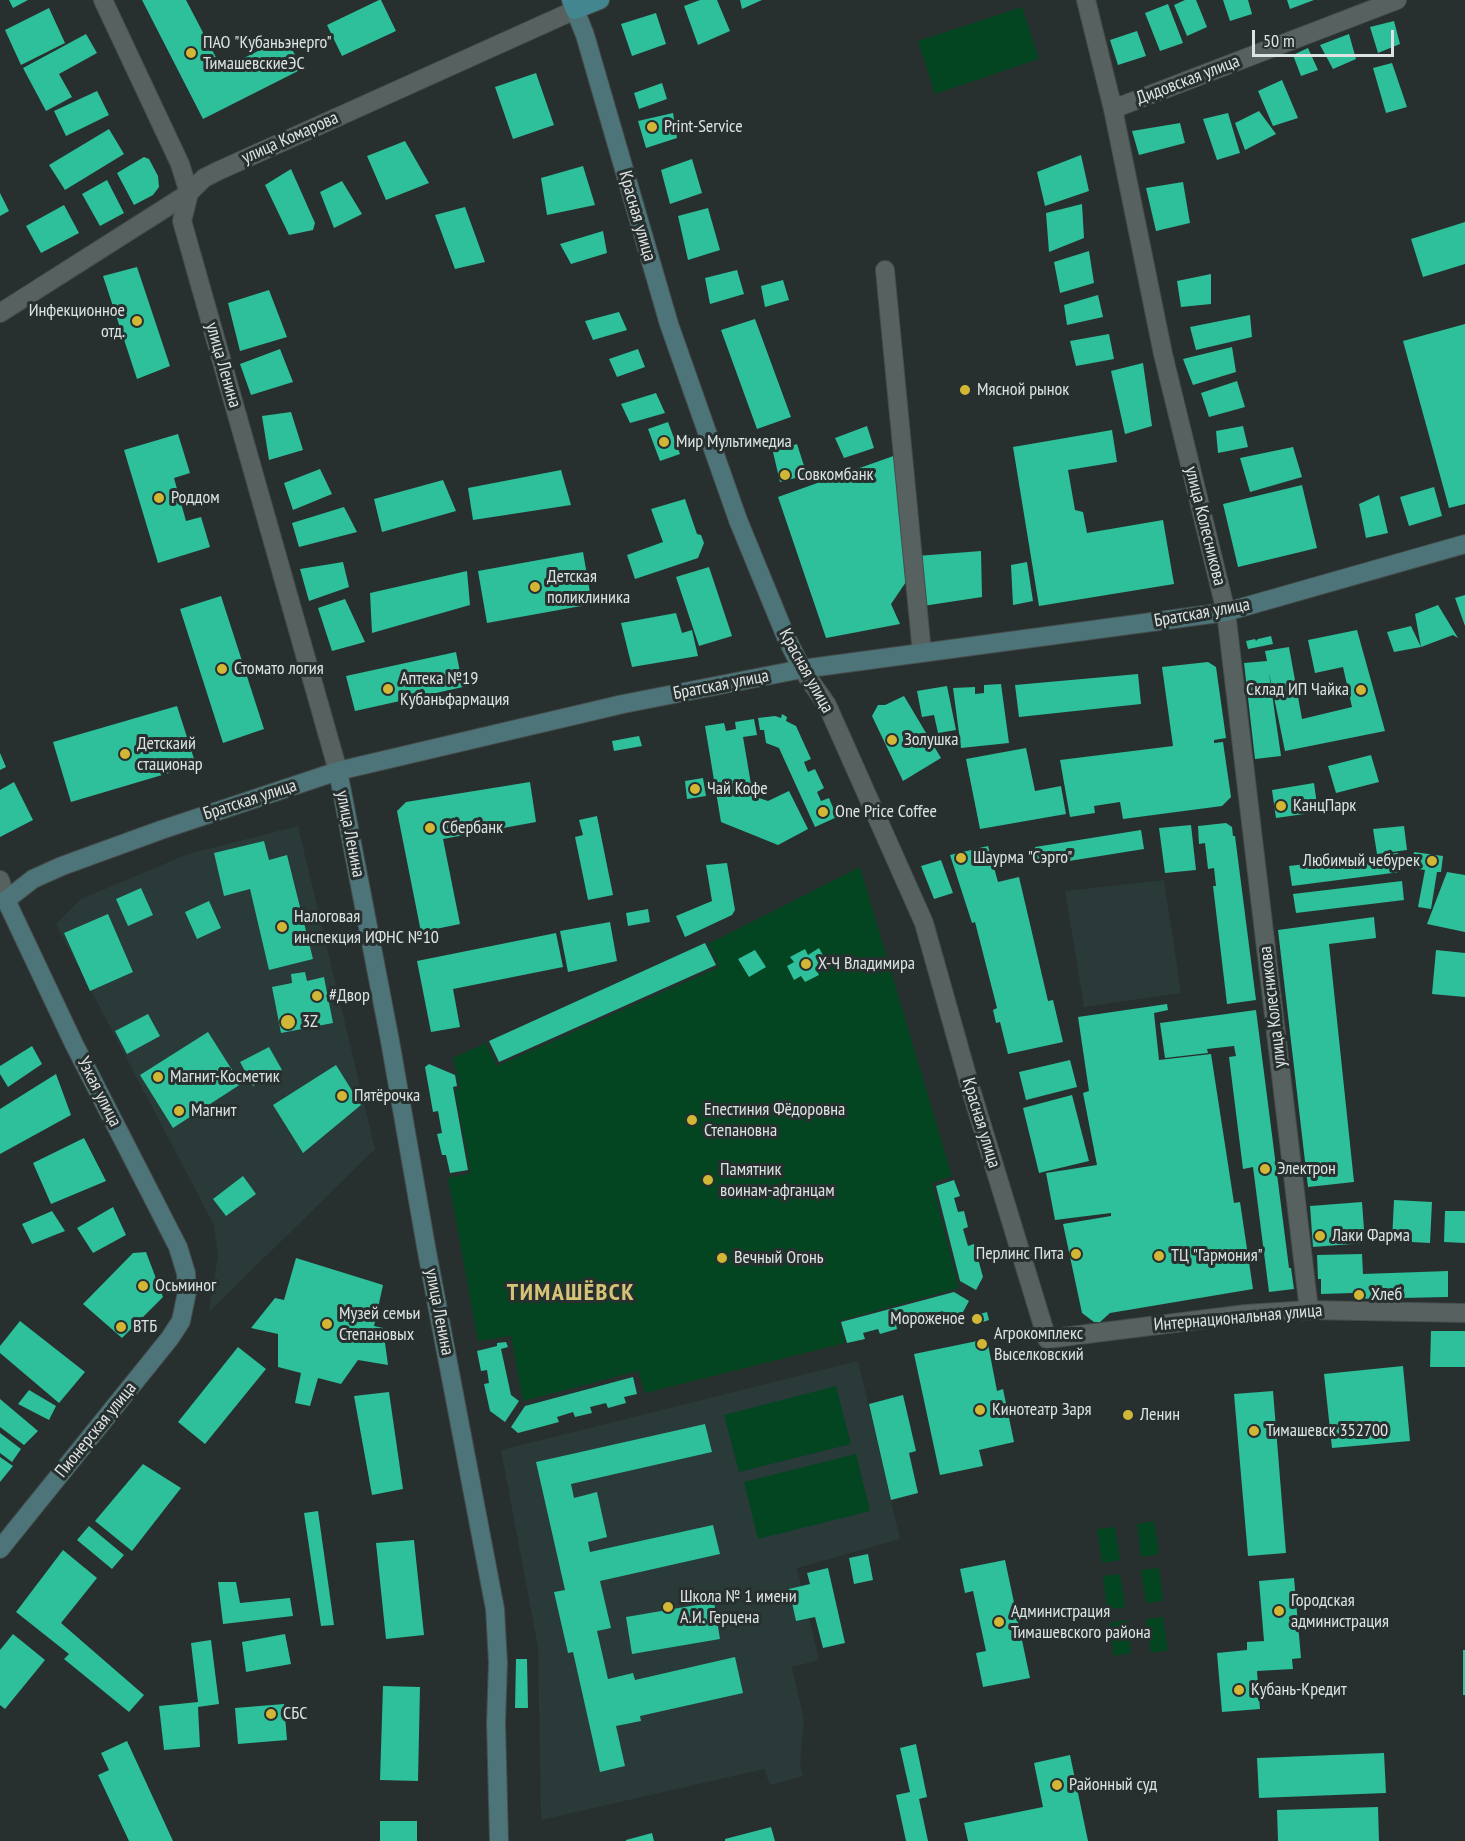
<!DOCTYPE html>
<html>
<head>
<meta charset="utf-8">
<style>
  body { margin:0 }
  #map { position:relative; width:1465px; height:1841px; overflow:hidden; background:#27302f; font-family:"PT Sans Narrow",sans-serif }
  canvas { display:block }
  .scale { position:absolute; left:1252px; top:30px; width:142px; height:27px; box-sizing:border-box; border:3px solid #dde3e2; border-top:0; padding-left:8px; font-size:18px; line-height:21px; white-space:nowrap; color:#dde3e2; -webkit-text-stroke:4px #27302f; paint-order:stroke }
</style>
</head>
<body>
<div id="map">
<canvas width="1465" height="1841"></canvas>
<div class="scale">50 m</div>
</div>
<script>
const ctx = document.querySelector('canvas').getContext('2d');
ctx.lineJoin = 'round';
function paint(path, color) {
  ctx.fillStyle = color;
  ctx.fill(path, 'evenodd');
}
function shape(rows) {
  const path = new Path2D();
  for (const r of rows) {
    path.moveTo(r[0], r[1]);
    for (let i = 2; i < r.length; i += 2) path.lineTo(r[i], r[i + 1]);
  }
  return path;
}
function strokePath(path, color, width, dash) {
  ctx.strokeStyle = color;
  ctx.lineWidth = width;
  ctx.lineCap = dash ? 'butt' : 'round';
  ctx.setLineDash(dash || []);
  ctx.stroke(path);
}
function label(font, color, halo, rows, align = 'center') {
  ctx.font = font + ' "PT Sans Narrow",sans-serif';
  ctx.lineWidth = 6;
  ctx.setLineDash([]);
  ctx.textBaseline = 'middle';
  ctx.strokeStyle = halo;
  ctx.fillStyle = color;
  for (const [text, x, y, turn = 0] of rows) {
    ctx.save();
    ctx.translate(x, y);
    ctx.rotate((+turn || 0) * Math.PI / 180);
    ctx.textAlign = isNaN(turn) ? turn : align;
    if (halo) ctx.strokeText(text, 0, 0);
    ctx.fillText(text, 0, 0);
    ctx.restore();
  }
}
paint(shape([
  [298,826,375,1149,209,1312,218,1256,214,1225,56,924,81,899,188,854],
  [1164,880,1181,993,1084,1007,1065,891],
  [858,1361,900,1539,797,1568,819,1660,792,1667,804,1721,800,1763,803,1776,770,1785,764,1769,541,1820,538,1647,501,1450]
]), '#293a39');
paint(shape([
  [1022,7,1039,59,935,94,918,41],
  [860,867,952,1176,932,1183,959,1288,839,1321,845,1343,645,1393,638,1371,523,1401,511,1336,478,1341,448,1178,471,1173,455,1090,460,1088,453,1058,486,1043,497,1066,719,967,708,944],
  [836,1386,851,1444,739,1472,724,1415],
  [856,1454,870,1511,758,1539,744,1482],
  [1154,1521,1159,1554,1141,1557,1137,1524],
  [1115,1527,1120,1560,1102,1563,1097,1529],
  [1159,1568,1163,1601,1146,1603,1141,1570],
  [1120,1574,1125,1607,1107,1610,1103,1576],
  [1163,1617,1168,1650,1151,1653,1146,1619],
  [1127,1620,1131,1653,1114,1656,1109,1623]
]), '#034521');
paint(shape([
  [9,0,28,0,13,8],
  [142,0,186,0,222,69,286,37,302,69,203,119],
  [379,0,381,0,396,31,342,56,327,25],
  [700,0,717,0,730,31,698,45,684,6],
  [740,0,762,0,742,9],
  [1185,0,1196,0,1207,27,1187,36,1174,5],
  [1223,0,1248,0,1252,14,1230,21],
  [1287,0,1314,0,1290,9],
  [1168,4,1183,43,1160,51,1145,13],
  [49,8,65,43,21,65,5,30],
  [656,13,666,44,632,56,621,24],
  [1394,21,1400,44,1378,53,1370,27],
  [1137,31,1146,56,1118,65,1110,40],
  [86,34,97,53,59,74,72,97,46,111,23,68],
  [1349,34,1356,59,1333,69,1320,45],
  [1308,48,1318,70,1301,76,1293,55],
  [1392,63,1407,107,1386,113,1373,68],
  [536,73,554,125,513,139,495,87],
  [1282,80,1298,118,1273,126,1258,91],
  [662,83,667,99,639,109,634,93],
  [97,91,109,115,66,136,54,111],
  [1259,111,1276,134,1245,150,1235,123],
  [673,113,677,138,646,148,638,121],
  [1228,113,1240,153,1217,160,1203,119],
  [1180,123,1185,143,1139,155,1132,131],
  [109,129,124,154,65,190,49,165],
  [405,141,429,183,386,200,367,156],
  [1081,155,1089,191,1045,206,1037,172],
  [144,157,149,159,158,176,159,187,153,195,134,205,117,173],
  [692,159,702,193,670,204,661,170],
  [583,166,595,205,547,215,541,178],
  [291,169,315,223,313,230,289,235,265,185],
  [107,180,124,213,100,226,82,194],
  [342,181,362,214,334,228,320,192],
  [1183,182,1190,223,1156,231,1146,188],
  [0,193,9,211,0,216],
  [1082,204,1084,238,1049,252,1046,213],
  [64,205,79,233,41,253,26,226],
  [465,207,485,262,455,269,435,215],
  [708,208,720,250,688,260,678,216],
  [1465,222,1465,264,1423,277,1411,239],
  [603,231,607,253,571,264,560,244],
  [1089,251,1094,283,1060,293,1054,262],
  [137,267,170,366,137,379,103,276],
  [737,270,744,294,710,304,705,278],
  [1211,274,1211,304,1181,307,1177,281],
  [783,280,789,300,765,307,761,286],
  [269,290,287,337,240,351,228,303],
  [1098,295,1103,317,1067,325,1064,305],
  [619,312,627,330,593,340,585,321],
  [1250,315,1252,337,1196,350,1190,327],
  [755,319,791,417,757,429,721,330],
  [1465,324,1465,504,1449,508,1403,341],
  [1109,334,1114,359,1076,366,1070,341],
  [1232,347,1236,372,1193,385,1183,359],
  [280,349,293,382,251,395,240,364],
  [638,349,645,367,617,377,609,359],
  [1143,363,1152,426,1125,434,1111,371],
  [1237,381,1245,407,1209,417,1201,393],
  [656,393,665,413,630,423,621,404],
  [291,412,303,450,269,460,262,416],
  [668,422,680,454,660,461,648,429],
  [867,426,874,448,844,458,835,438],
  [1243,426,1248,447,1218,453,1216,431],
  [1112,430,1117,462,1068,470,1075,510,1083,512,1087,533,1163,520,1174,584,1039,606,1013,447],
  [178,434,190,473,174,478,186,521,201,517,210,547,158,563,124,450],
  [797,444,807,475,780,482,773,452],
  [1293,447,1302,477,1250,492,1240,458],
  [899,454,908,579,891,604,900,624,826,638,778,497],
  [320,469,332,494,293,510,284,483],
  [561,470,571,505,473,520,468,488],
  [443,480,456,511,382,532,374,499],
  [1302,485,1317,548,1238,567,1223,504],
  [1434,487,1442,516,1409,526,1400,497],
  [1379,495,1388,533,1366,538,1359,504],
  [685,499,697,534,701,535,704,543,698,558,635,579,627,555,663,542,651,509],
  [344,507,357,532,299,547,292,523],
  [981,551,982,597,923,606,917,556],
  [583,552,592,604,487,623,478,571],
  [343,562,349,587,309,601,300,569],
  [1027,562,1033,601,1013,605,1011,565],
  [709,567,732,636,699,646,676,577],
  [467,571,470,605,372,633,370,593],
  [1465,595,1465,626,1455,598],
  [221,596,264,729,223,743,180,609],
  [345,599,365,642,332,651,318,608],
  [1438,605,1458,638,1453,635,1421,647,1394,652,1387,632,1411,626,1421,647,1415,614],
  [676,613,682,633,692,630,698,656,632,667,621,623],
  [1357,630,1385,731,1285,751,1269,673,1281,756,1255,759,1244,663,1267,661,1265,651,1289,647,1302,719,1352,707,1343,667,1315,673,1308,640],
  [1271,636,1273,644,1248,649,1246,641,1255,639,1256,641,1258,639],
  [456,652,463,687,355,711,346,676],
  [1208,662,1216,667,1226,738,1214,740,1214,743,1223,742,1231,797,1222,806,1123,819,1120,802,1094,806,1095,813,1070,817,1060,760,1173,746,1162,667],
  [1138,674,1141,704,1019,717,1015,685],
  [1001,684,1009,743,961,748,953,688,975,687,975,694,984,693,984,685],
  [947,686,956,730,938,733,934,715,922,717,917,691],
  [904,696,941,758,903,781,872,716,878,705,885,705],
  [177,706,196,765,71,802,53,742],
  [782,714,787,717,786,721,796,726,811,759,804,762,808,772,815,769,824,788,817,792,821,801,829,798,837,817,815,827,779,748,766,743,764,730,760,730,758,718,775,716,781,718],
  [754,719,757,735,743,737,753,796,768,801,789,791,808,829,778,845,721,822,705,726,724,723,726,731,736,729,735,722],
  [639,736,642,746,614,751,612,741],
  [1026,748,1035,791,1061,786,1066,814,980,829,966,759],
  [0,753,6,767,0,770],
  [1371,755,1379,782,1336,793,1328,766],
  [703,778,706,796,687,799,685,781],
  [14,782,33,820,0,837,0,790],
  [530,782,536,822,443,839,460,924,421,932,397,811,406,802],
  [1314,783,1318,812,1276,818,1272,790],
  [597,816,613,895,588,900,575,837,583,835,579,820],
  [1226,823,1232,827,1233,836,1235,836,1256,1000,1227,1004,1213,886,1216,886,1214,868,1208,869,1205,843,1199,844,1198,826],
  [1191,825,1196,870,1165,873,1159,828],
  [1404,826,1407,850,1377,854,1373,829],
  [1141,830,1144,849,1038,866,1035,847],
  [264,841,269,860,287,855,313,959,269,970,250,889,224,896,214,853],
  [988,846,998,882,1019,877,1048,1001,1053,1000,1063,1042,1008,1054,1000,1022,996,1023,993,1010,997,1008,975,922,972,923,950,855],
  [1414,852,1443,856,1441,872,1437,872,1431,909,1418,907,1425,870,1412,868],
  [1398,853,1400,872,1292,886,1289,866],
  [941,860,953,893,934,899,921,866],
  [727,863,735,910,732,915,685,937,676,916,712,901,706,865],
  [1447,872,1465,875,1465,932,1427,924],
  [1402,881,1404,900,1296,913,1293,894],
  [141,888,153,915,128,926,116,899],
  [209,901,221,928,197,939,185,912],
  [648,909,650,922,628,926,626,913],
  [108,914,133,972,90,991,64,933],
  [1374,917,1376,938,1329,944,1354,1182,1308,1187,1278,930],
  [610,922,617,961,568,972,560,931],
  [556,933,563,967,453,989,460,1027,431,1032,417,961],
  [705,943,716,965,499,1062,489,1041],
  [819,948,826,961,815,968,819,975,805,982,801,976,794,980,787,966,794,962,790,957,805,949,808,955],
  [755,950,766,967,749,977,738,959],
  [1436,950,1465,953,1465,997,1432,994],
  [305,972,307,981,324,977,333,1023,281,1033,272,987,292,983,291,974],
  [1167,1004,1168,1010,1154,1013,1159,1060,1211,1054,1234,1203,1240,1202,1253,1289,1110,1313,1100,1322,1094,1322,1082,1313,1063,1224,1111,1216,1111,1213,1055,1220,1046,1173,1097,1165,1083,1093,1089,1091,1078,1017],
  [1256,1010,1289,1268,1291,1268,1294,1289,1269,1292,1253,1167,1243,1169,1229,1057,1236,1056,1234,1046,1207,1049,1208,1053,1165,1058,1160,1023],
  [148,1014,160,1036,127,1054,115,1031],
  [208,1032,241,1084,173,1128,140,1075],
  [32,1046,42,1064,8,1087,0,1074,0,1066],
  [269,1047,282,1070,253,1086,240,1062],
  [1070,1060,1077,1087,1026,1100,1019,1072],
  [429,1064,455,1075,457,1086,453,1087,468,1170,450,1173,446,1155,442,1155,437,1134,442,1133,438,1111,433,1112,425,1067],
  [336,1065,361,1105,303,1153,273,1105],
  [56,1074,71,1115,0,1154,0,1109],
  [1072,1095,1089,1161,1039,1173,1023,1108],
  [84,1138,106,1181,51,1204,33,1163],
  [243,1176,256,1194,226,1216,213,1199],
  [954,1180,960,1196,954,1198,958,1212,964,1211,968,1227,963,1229,968,1246,974,1244,983,1277,976,1290,960,1281,936,1186],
  [1394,1200,1432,1202,1430,1243,1392,1241],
  [1362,1202,1365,1243,1313,1247,1310,1206],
  [113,1207,126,1235,93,1253,77,1228],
  [52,1211,65,1231,32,1244,22,1224],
  [1445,1211,1465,1211,1465,1243,1444,1242],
  [146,1252,163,1297,122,1338,83,1304,133,1253],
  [1362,1254,1363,1274,1448,1271,1448,1297,1354,1299,1353,1293,1321,1294,1321,1279,1318,1279,1317,1255],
  [296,1258,383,1285,374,1326,383,1328,388,1365,358,1360,341,1384,318,1378,310,1406,295,1403,301,1373,278,1367,278,1334,251,1328,275,1298,284,1300],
  [954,1292,969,1301,963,1312,944,1317,943,1311,929,1315,931,1320,914,1325,912,1319,896,1324,897,1329,880,1334,878,1329,863,1333,865,1339,847,1343,841,1322],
  [987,1312,989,1320,983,1322,980,1314],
  [979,1316,980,1322,974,1324,972,1318],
  [20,1321,85,1372,59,1403,0,1353,0,1346],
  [1431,1331,1465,1331,1465,1367,1430,1367],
  [987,1339,997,1391,1003,1389,1014,1442,979,1450,983,1466,940,1475,914,1354],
  [506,1342,508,1347,501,1349,511,1395,519,1401,505,1422,490,1411,484,1384,489,1383,487,1370,481,1371,477,1351,497,1346,497,1343],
  [238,1347,266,1369,205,1444,178,1422],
  [1403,1366,1410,1441,1332,1448,1324,1374],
  [633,1377,637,1394,624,1397,626,1403,608,1408,606,1403,590,1407,592,1413,575,1417,573,1412,557,1417,559,1422,518,1433,511,1427,525,1406],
  [29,1390,56,1406,49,1420,18,1404],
  [1273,1391,1286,1553,1248,1556,1234,1394],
  [389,1392,403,1489,372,1495,354,1396],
  [903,1395,916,1451,909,1453,918,1493,891,1500,869,1404],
  [0,1399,38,1431,24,1445,0,1427],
  [705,1424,712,1452,571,1484,574,1498,597,1492,607,1537,588,1542,590,1552,713,1525,720,1554,600,1581,611,1628,597,1631,608,1679,633,1673,635,1680,735,1657,743,1693,640,1716,641,1721,616,1726,625,1766,600,1772,573,1652,568,1653,554,1592,565,1590,536,1462],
  [0,1433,21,1449,12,1462,0,1453],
  [0,1457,13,1466,0,1482],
  [143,1464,181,1488,132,1551,95,1521],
  [318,1511,334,1625,321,1626,304,1513],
  [89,1526,124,1555,112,1569,77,1540],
  [414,1540,424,1635,386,1639,376,1543],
  [63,1550,97,1578,61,1623,144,1695,129,1712,64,1659,69,1654,16,1612],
  [868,1554,873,1580,854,1584,849,1558],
  [1005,1560,1030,1678,983,1687,976,1653,986,1651,973,1591,965,1593,960,1569],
  [828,1568,845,1643,823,1648,815,1617,796,1621,789,1589,810,1584,807,1573],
  [1294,1578,1301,1658,1292,1659,1293,1669,1257,1671,1260,1709,1222,1712,1217,1653,1247,1650,1247,1642,1264,1641,1259,1581],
  [218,1582,236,1582,240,1603,290,1598,293,1616,223,1624],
  [714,1602,720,1639,632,1654,626,1617],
  [13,1634,45,1660,5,1709,0,1705,0,1650],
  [285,1634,291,1664,246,1672,242,1642],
  [211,1640,219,1704,198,1707,200,1747,164,1750,159,1706,198,1702,191,1643],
  [1463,1650,1465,1650,1465,1695,1463,1695],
  [516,1659,527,1659,528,1708,515,1708],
  [383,1686,420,1687,418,1781,380,1780],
  [284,1704,287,1740,238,1744,235,1708],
  [127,1741,173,1841,129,1841,98,1775,109,1770,101,1753],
  [916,1744,927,1797,919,1799,928,1841,906,1841,896,1795,910,1792,900,1748],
  [1384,1753,1386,1793,1259,1798,1257,1758],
  [1070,1755,1088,1841,968,1841,964,1823,1043,1807,1034,1763],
  [1378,1807,1379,1841,1278,1841,1277,1810],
  [380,1821,417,1821,417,1841,380,1841],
  [771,1827,775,1841,725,1841,725,1839],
  [652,1833,654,1841,626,1841,626,1840]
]), '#2ebf9b');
const minor = shape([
  [1086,0,1113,109,1163,354,1226,612,1309,1310],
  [1113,109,1397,0],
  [885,270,922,653],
  [0,313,189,193],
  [802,669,827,705,924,923,971,1090,1047,1339,1246,1314,1309,1310,1465,1313],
  [0,880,6,900]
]);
const tertiary = shape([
  [103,0,180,164,189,193,182,221,338,771],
  [189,193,204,178,218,171,575,10]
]);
const secondary = shape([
  [575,10,585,35,669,324,738,520,786,637,802,669],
  [338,771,390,1041,427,1252,495,1609,498,1663,496,1723,499,1841],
  [0,1549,170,1338,181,1321,187,1292,186,1273,178,1247,74,1044,6,900,33,879,62,866,161,830,338,771,623,704,802,669,1226,612,1465,544]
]);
const primary = shape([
  [571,0,575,10,600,0]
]);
strokePath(minor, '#454d4c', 20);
strokePath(tertiary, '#454d4c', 20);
strokePath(secondary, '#454d4c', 20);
strokePath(primary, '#454d4c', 20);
strokePath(minor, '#576160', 18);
strokePath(tertiary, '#576160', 18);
strokePath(secondary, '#4d7478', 18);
strokePath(primary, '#43868f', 18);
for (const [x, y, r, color] of [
  [191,53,6,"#d2b736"],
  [652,127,6,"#d2b736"],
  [137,321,6,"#d2b736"],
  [965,390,6,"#d2b736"],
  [664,442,6,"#d2b736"],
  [785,475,6,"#d2b736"],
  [159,498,6,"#d2b736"],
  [535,587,6,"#d2b736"],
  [222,669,6,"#d2b736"],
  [388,689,6,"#d2b736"],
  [1361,690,6,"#d2b736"],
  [892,740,6,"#d2b736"],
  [125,754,6,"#d2b736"],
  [695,789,6,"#d2b736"],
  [1281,806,6,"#d2b736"],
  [823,812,6,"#d2b736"],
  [430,828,6,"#d2b736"],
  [961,858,6,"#d2b736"],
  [1432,861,6,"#d2b736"],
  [282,927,6,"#d2b736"],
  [806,964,6,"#d2b736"],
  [317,996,6,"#d2b736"],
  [288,1022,8,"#d2b736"],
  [158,1077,6,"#d2b736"],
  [342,1096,6,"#d2b736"],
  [179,1111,6,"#d2b736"],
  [692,1120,6,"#d2b736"],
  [1265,1169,6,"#d2b736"],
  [708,1180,6,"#d2b736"],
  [1320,1236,6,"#d2b736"],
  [1076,1254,6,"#d2b736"],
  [1159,1256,6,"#d2b736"],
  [722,1258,6,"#d2b736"],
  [143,1286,6,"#d2b736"],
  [1359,1295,6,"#d2b736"],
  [977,1319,6,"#d2b736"],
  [327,1324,6,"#d2b736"],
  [121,1327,6,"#d2b736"],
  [982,1344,6,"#d2b736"],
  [980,1410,6,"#d2b736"],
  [1128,1415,6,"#d2b736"],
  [1254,1431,6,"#d2b736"],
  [668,1607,6,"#d2b736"],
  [1279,1611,6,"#d2b736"],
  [999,1622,6,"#d2b736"],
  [1239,1690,6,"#d2b736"],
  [271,1714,6,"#d2b736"],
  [1057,1785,6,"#d2b736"]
]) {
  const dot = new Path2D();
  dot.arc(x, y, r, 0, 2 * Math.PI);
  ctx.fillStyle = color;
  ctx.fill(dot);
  strokePath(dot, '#27302f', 2);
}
label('18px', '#dde3e2', '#27302f', [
  ["ПАО \"Кубаньэнерго\"",203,43],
  ["ТимашевскиеЭС",203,64],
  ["Print-Service",664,127],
  ["Инфекционное",125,311,"right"],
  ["отд.",125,332,"right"],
  ["Мясной рынок",977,390],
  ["Мир Мультимедиа",676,442],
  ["Совкомбанк",797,475],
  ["Роддом",171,498],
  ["Детская",547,577],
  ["поликлиника",547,598],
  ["Стомато логия",234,669],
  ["Аптека №19",400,679],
  ["Кубаньфармация",400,700],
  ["Склад ИП Чайка",1349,690,"right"],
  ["Золушка",904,740],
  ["Детскаий",137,744],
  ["стационар",137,765],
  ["Чай Кофе",707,789],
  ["КанцПарк",1293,806],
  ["One Price Coffee",835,812],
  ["Сбербанк",442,828],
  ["Шаурма \"Сэрго\"",973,858],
  ["Любимый чебурек",1420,861,"right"],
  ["Налоговая",294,917],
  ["инспекция ИФНС №10",294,938],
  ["Х-Ч Владимира",818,964],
  ["#Двор",329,996],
  ["3Z",302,1022],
  ["Магнит-Косметик",170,1077],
  ["Пятёрочка",354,1096],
  ["Епестиния Фёдоровна",704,1110],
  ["Степановна",704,1131],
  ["Магнит",191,1111],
  ["Электрон",1277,1169],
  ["Памятник",720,1170],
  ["воинам-афганцам",720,1191],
  ["Лаки Фарма",1332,1236],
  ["Перлинс Пита",1064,1254,"right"],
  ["ТЦ \"Гармония\"",1171,1256],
  ["Вечный Огонь",734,1258],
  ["Осьминог",155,1286],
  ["Хлеб",1371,1295],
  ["Музей семьи",339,1314],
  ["Степановых",339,1335],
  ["Мороженое",965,1319,"right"],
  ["ВТБ",133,1327],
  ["Агрокомплекс",994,1334],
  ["Выселковский",994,1355],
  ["Кинотеатр Заря",992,1410],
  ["Ленин",1140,1415],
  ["Тимашевск 352700",1266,1431],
  ["Школа № 1 имени",680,1597],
  ["А.И. Герцена",680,1618],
  ["Городская",1291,1601],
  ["администрация",1291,1622],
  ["Администрация",1011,1612],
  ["Тимашевского района",1011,1633],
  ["Кубань-Кредит",1251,1690],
  ["СБС",283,1714],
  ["Районный суд",1069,1785]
], 'left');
label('18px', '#dde3e2', '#27302f', [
  ["Дидовская улица",1188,80,-21],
  ["улица Комарова",290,138,-24],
  ["Красная улица",637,216,74],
  ["улица Ленина",223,365,74],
  ["улица Колесникова",1205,526,76],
  ["Братская улица",1202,613,-10],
  ["Красная улица",806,671,61],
  ["Братская улица",721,685,-11],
  ["Братская улица",250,800,-18],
  ["улица Ленина",350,834,79],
  ["улица Колесникова",1273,1007,-97],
  ["Узкая улица",99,1092,63],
  ["Красная улица",981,1123,73],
  ["улица Ленина",439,1312,79],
  ["Интернациональная улица",1238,1318,-5],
  ["Пионерская улица",96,1430,-51]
]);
ctx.letterSpacing = '1.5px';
label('bold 24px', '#d5c376', '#27302f', [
  ["ТИМАШЁВСК",571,1293]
]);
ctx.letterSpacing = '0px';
</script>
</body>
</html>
